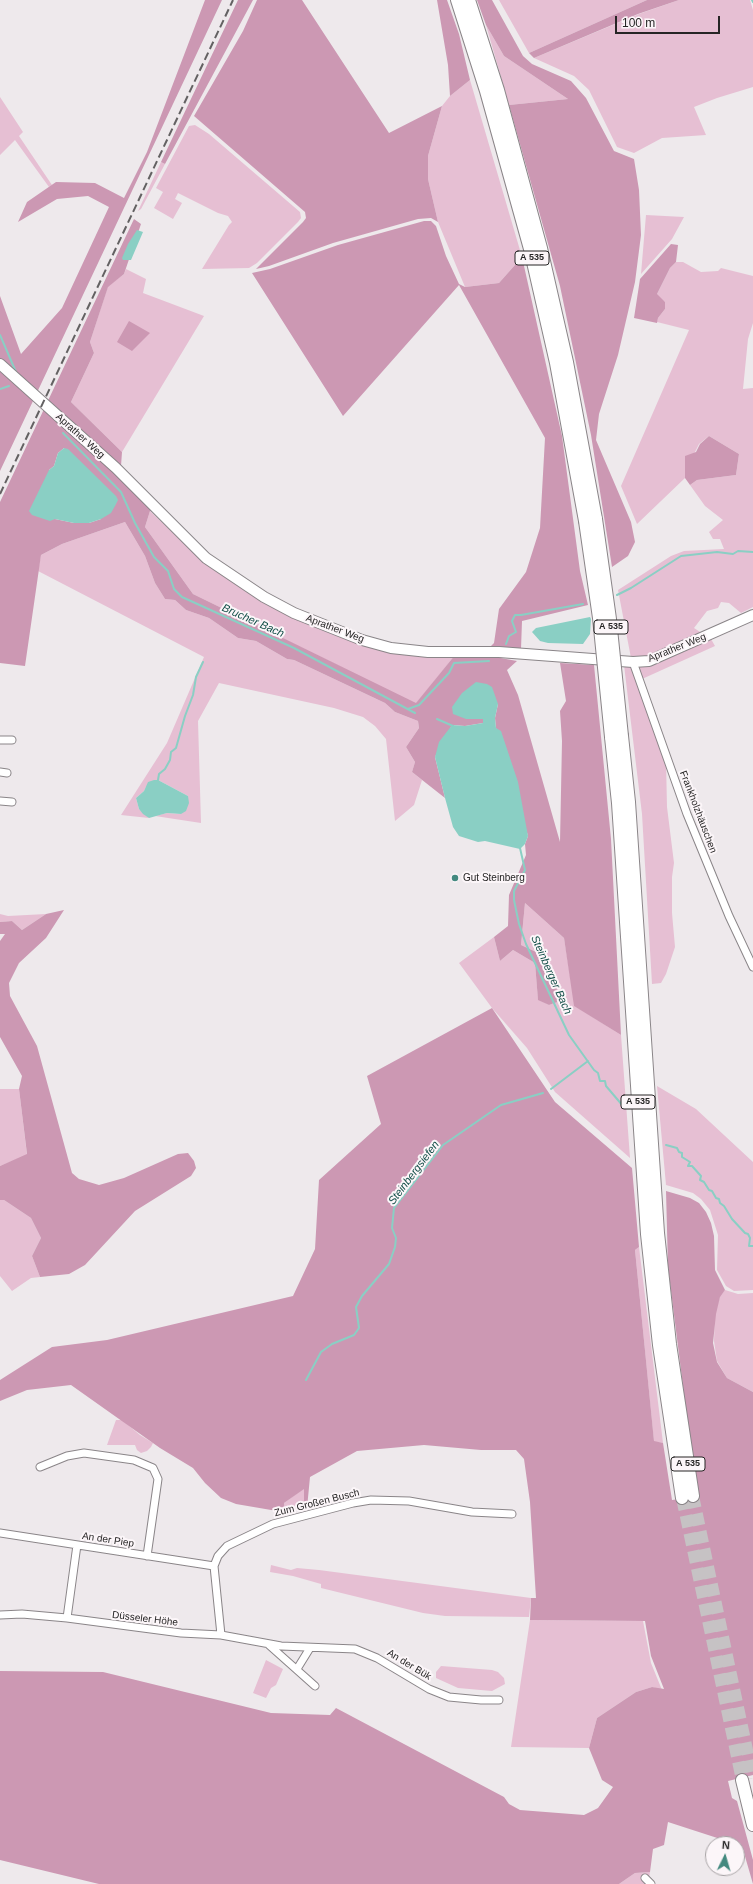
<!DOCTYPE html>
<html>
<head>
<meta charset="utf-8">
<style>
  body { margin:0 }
  #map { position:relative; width:753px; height:1884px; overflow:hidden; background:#eee9ec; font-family:Helvetica,sans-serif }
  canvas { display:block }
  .north { position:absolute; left:705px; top:1836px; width:40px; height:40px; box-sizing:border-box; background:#fcf6f9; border:1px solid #a6a2a4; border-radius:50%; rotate:5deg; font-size:11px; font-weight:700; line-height:16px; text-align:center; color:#262525 }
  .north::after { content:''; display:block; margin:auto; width:14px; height:18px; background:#43897f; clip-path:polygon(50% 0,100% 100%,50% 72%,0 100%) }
  .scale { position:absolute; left:615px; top:16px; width:105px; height:18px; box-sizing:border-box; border:2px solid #262525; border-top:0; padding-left:5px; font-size:12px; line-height:14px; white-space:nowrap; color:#262525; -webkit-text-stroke:3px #fcf6f9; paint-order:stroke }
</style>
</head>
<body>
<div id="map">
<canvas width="753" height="1884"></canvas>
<div class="north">N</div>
<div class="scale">100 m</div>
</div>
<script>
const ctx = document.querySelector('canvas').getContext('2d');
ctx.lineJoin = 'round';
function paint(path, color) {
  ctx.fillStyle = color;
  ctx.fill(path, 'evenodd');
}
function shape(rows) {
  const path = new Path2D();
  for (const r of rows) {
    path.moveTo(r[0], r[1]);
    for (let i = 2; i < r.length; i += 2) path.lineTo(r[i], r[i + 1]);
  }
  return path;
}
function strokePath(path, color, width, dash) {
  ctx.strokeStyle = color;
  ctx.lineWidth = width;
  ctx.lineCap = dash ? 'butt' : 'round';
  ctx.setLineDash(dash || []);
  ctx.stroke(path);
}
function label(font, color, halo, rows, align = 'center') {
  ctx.font = font + ' Helvetica,sans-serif';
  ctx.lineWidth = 4;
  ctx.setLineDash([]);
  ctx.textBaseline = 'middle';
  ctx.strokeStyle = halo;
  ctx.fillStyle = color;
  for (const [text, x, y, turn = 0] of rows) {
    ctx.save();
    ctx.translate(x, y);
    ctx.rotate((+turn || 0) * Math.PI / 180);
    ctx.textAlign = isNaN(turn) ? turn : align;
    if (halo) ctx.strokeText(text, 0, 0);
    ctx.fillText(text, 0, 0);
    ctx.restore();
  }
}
paint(shape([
  [499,0,647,0,529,53],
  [679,0,750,0,753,10,753,87,717,98,694,107,706,135,662,138,634,153,617,147,589,90,574,76,534,58,639,14],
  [486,25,504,56,568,99,509,105],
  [470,80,522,257,499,283,465,287,438,222,428,179,428,156,442,106,450,96],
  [0,97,23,132,19,136,52,185,49,187,15,140,0,155],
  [195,125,209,134,300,212,301,218,298,222,257,263,249,268,202,269,229,225,232,222,228,216,218,213,178,193,175,199,182,203,173,219,154,208,163,192,156,188,189,126],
  [161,162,165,164,141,209,138,211],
  [646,215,684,217,672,239,641,274],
  [676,262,683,262,701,272,718,271,721,268,753,276,753,323,748,339,743,389,753,388,753,607,741,613,729,603,721,602,718,608,707,611,694,628,711,639,715,646,642,679,666,761,667,807,674,863,672,877,672,913,675,947,666,974,661,983,652,984,642,814,624,665,631,658,618,590,671,556,684,551,724,549,720,539,713,539,709,532,723,520,705,506,690,485,697,480,736,475,739,454,709,436,699,444,686,470,685,478,637,524,621,486,689,330,657,322,658,318,665,309,665,302,658,298,657,294,670,268],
  [126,269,146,279,143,293,204,316,122,452,71,402,94,353,90,342,108,286,124,274],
  [150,511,208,566,283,613,335,635,392,652,455,655,416,704,193,594,145,527],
  [125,522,145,556,155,583,165,599,175,600,186,610,209,618,238,638,256,641,287,659,294,660,385,703,395,712,418,721,419,728,406,747,415,762,412,772,422,780,414,805,395,821,386,739,375,726,363,717,334,708,219,683,198,721,201,823,155,816,167,813,181,814,188,796,158,780,146,787,144,791,136,798,139,809,149,818,121,815,167,743,204,657,38,571,41,555,62,544],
  [525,903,564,938,575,1006,621,1035,630,1158,555,1092,527,1048,492,1008,459,963,494,937,500,961,513,950,535,963,538,999,549,1005,559,1001,547,957,521,945],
  [0,914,8,916,46,914,22,930,12,921,0,922],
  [657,1086,696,1109,753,1162,753,1290,734,1291,726,1286,717,1270,718,1235,710,1210,701,1199,693,1193,666,1185],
  [0,1089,19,1089,27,1155,0,1166],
  [0,1200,4,1200,31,1218,41,1238,32,1256,40,1277,31,1278,12,1291,0,1276],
  [639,1247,663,1443,654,1442,635,1250],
  [725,1290,738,1294,753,1293,753,1392,727,1378,717,1361,714,1341,715,1314,720,1296],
  [116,1420,122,1420,140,1435,153,1443,151,1447,147,1451,141,1453,137,1450,135,1445,107,1445],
  [304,1488,304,1506,285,1513,284,1503],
  [271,1565,291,1570,297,1568,319,1570,531,1598,529,1617,445,1616,423,1613,321,1588,321,1584,293,1576,270,1572],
  [530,1620,643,1621,651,1663,662,1690,652,1687,636,1692,597,1718,589,1748,511,1747],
  [266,1660,283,1669,276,1685,271,1688,266,1698,253,1693],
  [441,1666,492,1670,498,1672,504,1678,505,1684,492,1691,458,1688,436,1678,436,1672],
  [650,1872,648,1884,619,1884,635,1873]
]), '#e6bfd3');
paint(shape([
  [205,0,222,0,0,471,0,296,21,354,62,308,109,207,88,196,57,199,18,222,27,202,56,182,95,183,124,198,147,152],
  [238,0,253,0,165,164,161,162],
  [257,0,302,0,389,133,442,106,428,156,428,179,438,222,431,218,418,219,333,243,269,266,256,269,303,222,306,218,305,212,194,116,243,31],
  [437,0,447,0,459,34,470,80,450,96,448,65],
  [477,0,492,0,523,56,532,64,571,81,586,98,614,151,634,159,639,190,641,235,635,282,618,355,599,414,596,440,631,522,635,542,628,556,612,567,591,435,560,286,509,105,568,99,504,56,486,25],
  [647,0,679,0,638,14,534,58,529,53],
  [134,219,141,224,124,274,108,287,90,342,94,353,71,402,122,452,121,466,171,518,150,511,145,527,193,594,416,703,455,655,484,655,517,661,507,670,518,695,560,842,562,741,560,711,566,701,560,663,594,665,611,839,621,1035,574,1006,564,938,525,903,521,945,547,957,560,1001,549,1005,538,1000,535,963,513,950,500,961,494,937,508,926,509,895,526,855,525,844,528,836,496,728,495,718,498,704,466,719,483,719,483,723,465,726,452,725,435,757,445,798,412,772,415,762,406,747,419,728,418,721,395,712,385,703,294,660,287,659,256,641,238,638,209,618,186,610,175,600,165,599,155,583,145,556,125,522,62,544,41,555,25,666,0,663,0,502],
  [64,448,101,519,89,523,74,523,55,519,49,470,54,466,58,453],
  [424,221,431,221,436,226,446,256,459,284,465,287,499,283,522,257,562,436,580,571,588,605,522,621,521,649,490,647,494,643,499,609,526,572,540,528,545,438,459,285,343,416,252,273,270,269,338,245],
  [671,244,678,245,676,262,670,268,657,294,665,302,665,309,658,318,657,323,634,318,640,279],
  [129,321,150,333,132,351,117,342],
  [709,436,739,454,736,475,697,480,690,485,685,478,685,456,696,452,700,444],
  [64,910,46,938,19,963,9,983,10,996,37,1046,72,1173,79,1179,99,1185,124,1178,178,1154,188,1153,194,1161,196,1168,191,1176,135,1211,85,1265,69,1274,40,1277,32,1256,41,1238,31,1218,4,1200,0,1200,0,1166,27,1154,19,1089,22,1076,0,1037,0,941,5,934,0,934,0,922,12,921,22,930,46,914],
  [492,1008,555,1102,632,1168,639,1247,635,1250,654,1441,663,1443,672,1500,697,1497,668,1267,666,1191,690,1198,699,1203,706,1212,711,1223,714,1236,715,1270,725,1290,720,1297,716,1314,713,1343,717,1362,727,1378,753,1392,753,1775,728,1781,732,1798,737,1801,753,1860,753,1884,742,1846,668,1822,664,1845,653,1849,650,1872,635,1873,619,1884,99,1884,0,1860,0,1671,103,1672,271,1713,330,1715,336,1708,504,1797,509,1804,520,1810,584,1815,598,1808,613,1787,602,1780,589,1748,597,1718,636,1692,652,1687,664,1689,651,1656,645,1621,530,1620,531,1598,536,1598,530,1502,524,1459,516,1450,481,1450,424,1445,357,1451,310,1477,307,1508,305,1508,304,1506,304,1489,284,1503,285,1514,277,1517,277,1511,236,1504,221,1498,205,1483,193,1468,160,1448,71,1385,27,1390,0,1401,0,1380,52,1347,107,1340,293,1296,315,1249,319,1180,381,1124,367,1076]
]), '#cc98b3');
paint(shape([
  [137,230,143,232,131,260,123,260,122,258,128,244],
  [64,448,68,449,116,496,118,500,115,506,111,513,101,519,89,523,74,523,55,519,50,521,32,515,29,511,49,470,54,466,58,453],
  [590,617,591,619,590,634,583,644,548,643,540,641,532,632,536,628],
  [476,682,487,684,492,687,498,704,495,718,496,728,501,731,518,782,528,836,525,844,520,849,485,841,478,842,459,836,453,827,445,798,435,757,439,742,452,725,465,726,483,723,483,719,466,719,453,714,452,707,462,693],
  [154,780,158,780,188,796,189,803,186,811,181,814,167,813,149,818,143,814,139,809,136,798,144,791,148,782]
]), '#8acfc4');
strokePath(shape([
  [752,0,753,2],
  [0,335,16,372],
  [0,389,9,386],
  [63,433,121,492,135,523,154,557,168,571,174,589,182,597,294,648,415,713],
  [617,595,631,588,681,556,717,552,733,554,738,551,753,552],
  [506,644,509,636,516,632,512,621,515,615,521,615,583,604],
  [408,709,419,705,449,673,454,663,489,661],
  [437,719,453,726],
  [158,780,159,774,165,769,170,760,171,752,176,748,185,716,193,695,196,677,203,662],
  [520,848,525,870,514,891,514,900,519,924,526,944,569,1035,594,1070,598,1073,600,1081,605,1081,606,1086,623,1106],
  [551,1089,588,1061],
  [666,1145,677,1148,679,1152,682,1153,682,1157,690,1162,688,1166,692,1166,701,1176,700,1180,704,1182,709,1190,712,1191,716,1198,719,1199,720,1203,724,1206,732,1219,745,1233,748,1234,750,1238,749,1246,753,1246],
  [306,1380,321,1352,332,1344,354,1335,359,1328,356,1307,362,1296,389,1264,395,1247,396,1238,392,1228,394,1208,443,1145,501,1105,543,1093]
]), '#8acfc4', 2);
strokePath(shape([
  [693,1496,753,1778],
  [682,1498,742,1780]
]), '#c6c2c4', 12, [12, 6]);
const street = shape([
  [633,662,687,814,729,916,753,967],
  [0,740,12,740],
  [0,772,7,773],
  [0,801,12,802],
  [40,1467,67,1456,84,1453,134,1460,153,1468,158,1479,147,1556],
  [0,1533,214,1566],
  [0,1615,22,1614,67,1618,181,1633,221,1635],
  [67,1618,77,1545],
  [269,1645,315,1686],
  [297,1669,310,1648],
  [499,1700,481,1700,449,1697,429,1689,377,1658,355,1649,281,1646,221,1635,214,1566,218,1556,227,1546,273,1524,353,1503,371,1500,409,1501,472,1512,512,1514],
  [645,1878,651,1884]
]);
const secondary = shape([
  [0,364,116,468,206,558,264,597,294,613,362,640,391,648,428,652,499,652,633,662,649,661,753,615]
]);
const highway = shape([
  [457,0,486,91,530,249,556,363,585,521],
  [469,0,498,90,541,248,567,362,596,519],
  [622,736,629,802,658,1233,670,1344,693,1496],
  [611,737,618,803,647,1234,659,1345,682,1498],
  [742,1780,753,1825]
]);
strokePath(street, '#8a8588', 9);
strokePath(secondary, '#8a8588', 12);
strokePath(highway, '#8a8588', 14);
strokePath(street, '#fff', 7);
strokePath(secondary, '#fff', 10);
strokePath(highway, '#fff', 12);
strokePath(shape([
  [0,494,233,0]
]), '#636162', 2, [8, 4]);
const highwayBridge = shape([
  [596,519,610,619,622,736],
  [585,521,599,618,611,737]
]);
strokePath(highwayBridge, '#8a8588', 14, []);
strokePath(highwayBridge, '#fff', 12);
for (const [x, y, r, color] of [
  [455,878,4,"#43897f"]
]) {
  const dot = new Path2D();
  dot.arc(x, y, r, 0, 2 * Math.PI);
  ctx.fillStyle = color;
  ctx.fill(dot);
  strokePath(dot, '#fcf6f9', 1.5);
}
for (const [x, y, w] of [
  [532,258,34],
  [611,627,34],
  [638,1102,34],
  [688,1464,34]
]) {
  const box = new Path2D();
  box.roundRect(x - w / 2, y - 7, w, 14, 3);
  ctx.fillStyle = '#fcf6f9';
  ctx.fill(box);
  strokePath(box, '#262525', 1);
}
label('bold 9px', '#262525', null, [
  ["A 535",532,258],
  ["A 535",611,627],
  ["A 535",638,1102],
  ["A 535",688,1464]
]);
label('10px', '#262525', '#fcf6f9', [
  ["Aprather Weg",80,436,42],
  ["Aprather Weg",335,629,21],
  ["Aprather Weg",677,648,-22],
  ["Frankholzhäuschen",698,812,69],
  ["Zum Großen Busch",317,1503,-14],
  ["An der Piep",108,1540,9],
  ["Düsseler Höhe",145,1619,7],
  ["An der Bük",409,1665,31]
]);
label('10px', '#262525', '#fcf6f9', [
  ["Gut Steinberg",463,878]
], 'left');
label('italic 11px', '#134f48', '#fcf6f9', [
  ["Brucher Bach",253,621,24],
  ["Steinberger Bach",551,975,66],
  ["Steinbergsiefen",414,1173,-53]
]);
</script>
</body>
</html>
